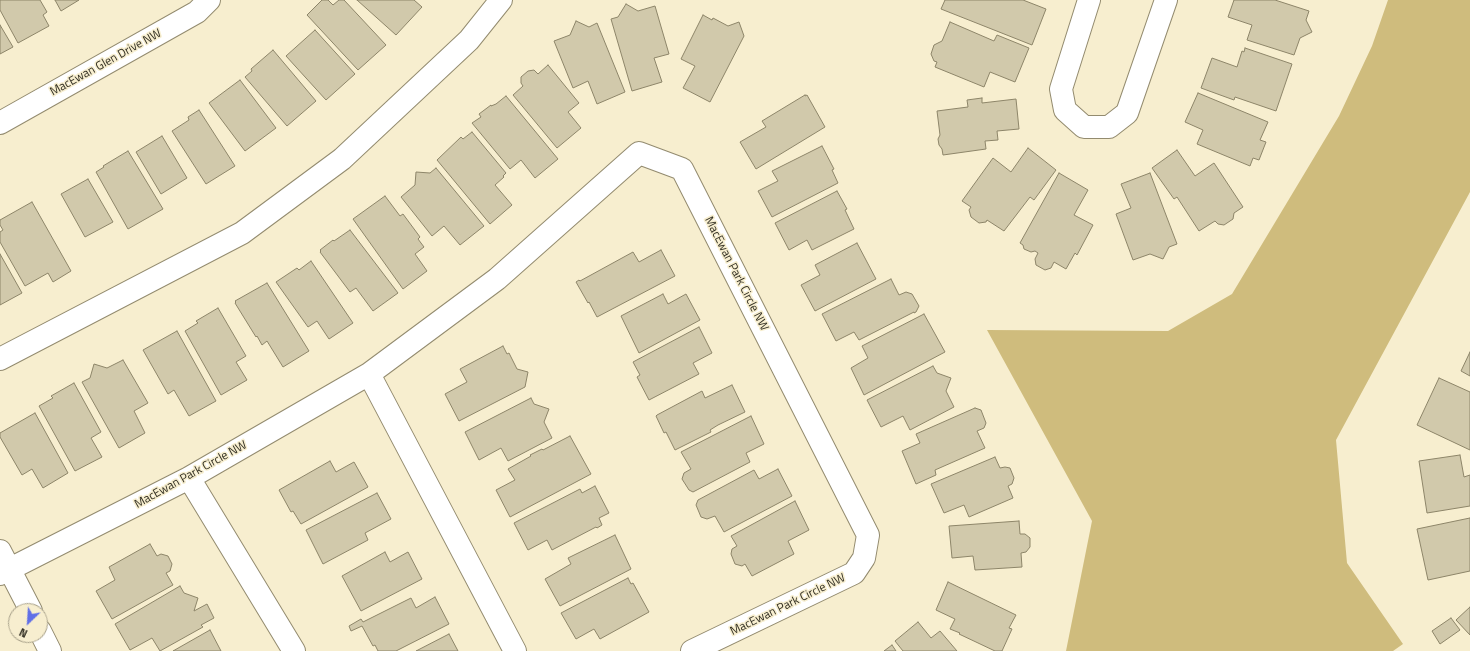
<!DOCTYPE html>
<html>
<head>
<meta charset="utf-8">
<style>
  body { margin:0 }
  #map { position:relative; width:1470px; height:651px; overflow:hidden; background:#f7eecf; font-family:"Titillium Web",sans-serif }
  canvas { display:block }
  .north { position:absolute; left:8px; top:603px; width:40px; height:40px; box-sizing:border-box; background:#f7eecf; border:1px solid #a8a18a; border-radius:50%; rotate:205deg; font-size:11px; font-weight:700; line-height:16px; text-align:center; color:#312e22 }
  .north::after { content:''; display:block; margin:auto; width:14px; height:18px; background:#606fe7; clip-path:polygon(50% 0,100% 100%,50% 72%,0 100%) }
</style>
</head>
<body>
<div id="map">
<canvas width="1470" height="651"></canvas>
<div class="north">N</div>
</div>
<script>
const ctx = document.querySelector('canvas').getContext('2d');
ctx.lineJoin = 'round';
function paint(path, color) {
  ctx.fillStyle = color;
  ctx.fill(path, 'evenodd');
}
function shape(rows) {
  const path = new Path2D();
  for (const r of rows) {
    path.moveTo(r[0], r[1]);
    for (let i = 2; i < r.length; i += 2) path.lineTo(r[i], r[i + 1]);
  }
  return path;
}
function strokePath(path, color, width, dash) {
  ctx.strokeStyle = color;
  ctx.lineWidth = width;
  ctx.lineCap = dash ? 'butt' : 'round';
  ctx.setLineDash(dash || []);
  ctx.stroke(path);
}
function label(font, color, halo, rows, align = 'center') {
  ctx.font = font + ' "Titillium Web",sans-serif';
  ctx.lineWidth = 3;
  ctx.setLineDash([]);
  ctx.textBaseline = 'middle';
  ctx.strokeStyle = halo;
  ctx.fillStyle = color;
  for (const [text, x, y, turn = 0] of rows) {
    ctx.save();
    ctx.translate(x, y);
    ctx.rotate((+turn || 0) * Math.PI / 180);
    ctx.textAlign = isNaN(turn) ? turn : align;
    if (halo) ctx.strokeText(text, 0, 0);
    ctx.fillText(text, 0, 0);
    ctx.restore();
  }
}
paint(shape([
  [1388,0,1470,0,1470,192,1336,440,1347,563,1403,644,1393,651,1066,651,1092,521,987,330,1168,331,1232,294,1339,116,1372,46]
]), '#cfbc7d');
const building = shape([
  [0,0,40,0,47,12,43,15,49,26,18,43,0,10,0,0],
  [55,0,79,0,61,11,55,0],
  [322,0,328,0,333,5,339,0,344,0,386,45,358,70,307,15,322,0],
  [357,0,414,0,422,7,396,35,357,0],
  [945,0,1023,0,1046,9,1032,45,941,9,945,0],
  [1234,0,1275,0,1309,11,1306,20,1312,32,1300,38,1294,55,1247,40,1252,25,1228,17,1234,0],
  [626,4,638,11,655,6,669,54,654,58,662,82,632,91,611,19,618,17,626,4],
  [703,15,712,20,713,18,728,26,739,22,744,36,710,102,683,88,695,66,681,59,703,15],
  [576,21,589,27,597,23,625,92,597,104,588,81,573,88,554,41,570,35,576,21],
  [950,22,994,41,997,35,1029,48,1015,82,990,72,984,87,935,67,937,62,934,61,931,54,934,45,942,41,950,22],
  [0,25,13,47,0,54,0,25],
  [315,30,355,74,326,100,286,56,315,30],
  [1245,48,1292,64,1276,111,1235,97,1234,100,1201,88,1212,58,1237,67,1242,51,1244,52,1245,48],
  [273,50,316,101,287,126,245,77,252,71,251,69,273,50],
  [548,65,579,103,568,112,581,128,557,148,513,95,523,86,521,83,521,77,528,71,534,70,538,74,548,65],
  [240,80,276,128,245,151,209,103,240,80],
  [1198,93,1268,122,1260,140,1266,142,1259,160,1253,158,1250,166,1197,144,1203,130,1185,122,1198,93],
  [805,95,805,96,807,95,825,127,756,169,740,142,766,127,762,121,805,95],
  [506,96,558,159,535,178,521,160,510,169,472,123,481,117,479,114,491,105,491,106,496,104,506,96],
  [982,98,982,103,1016,99,1019,129,997,131,998,140,985,141,986,149,943,155,942,149,939,145,938,139,940,135,937,111,968,107,967,100,982,98],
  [199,110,235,166,206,184,172,131,189,120,188,117,199,110],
  [472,132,506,173,503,176,504,177,495,185,512,205,490,224,437,160,461,137,463,139,472,132],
  [162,136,187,178,161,194,136,152,162,136],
  [822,146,834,169,832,170,838,183,772,217,758,191,778,181,772,171,822,146],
  [1028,148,1056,170,1034,200,1030,197,1004,231,987,220,986,222,979,223,971,217,969,210,971,207,962,201,993,158,1011,172,1028,148],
  [1177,150,1195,176,1214,163,1243,207,1234,213,1233,219,1224,225,1218,224,1215,221,1199,231,1177,197,1174,199,1152,168,1177,150],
  [128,151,163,209,128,229,96,172,104,167,103,166,128,151],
  [436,168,484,226,460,245,444,226,432,236,401,197,415,185,416,172,430,173,436,168],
  [1059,173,1088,190,1074,215,1093,225,1077,255,1075,253,1066,269,1054,262,1051,268,1045,270,1036,265,1035,259,1038,253,1035,251,1031,252,1024,249,1023,245,1020,243,1059,173],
  [1150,173,1177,244,1169,247,1163,259,1150,254,1133,260,1116,214,1131,208,1121,184,1150,173],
  [88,179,113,222,85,237,61,194,88,179],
  [837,191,847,209,845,210,854,229,812,250,807,240,789,250,775,223,837,191],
  [385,196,400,216,403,214,420,237,418,239,424,247,415,254,427,271,403,289,353,219,385,196],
  [32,202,71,271,53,282,48,273,25,286,0,242,0,232,3,230,0,225,0,220,32,202],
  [350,230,398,293,373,311,356,288,350,292,320,252,321,251,320,250,333,240,334,241,350,230],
  [857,243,876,279,815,311,801,285,820,275,815,265,857,243],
  [661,250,675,276,597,317,589,302,588,303,576,282,579,280,580,281,633,252,639,262,661,250],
  [0,254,22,293,0,305,0,254],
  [311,261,353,323,329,339,317,321,308,327,276,282,297,268,299,270,311,261],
  [891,279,899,295,906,292,912,294,919,306,916,312,914,313,914,312,859,340,854,332,836,341,822,314,891,279],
  [267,283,309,351,283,367,267,341,262,345,257,336,256,337,235,303,236,302,235,301,267,283],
  [663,294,668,304,686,294,700,320,639,353,621,316,663,294],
  [218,308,246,356,236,362,247,380,221,395,185,331,198,323,196,321,218,308],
  [924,314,945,352,864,395,851,368,868,358,862,346,924,314],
  [699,327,712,353,693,363,699,374,649,400,637,377,640,375,633,362,699,327],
  [177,331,216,401,189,416,174,390,168,394,143,350,177,331],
  [503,346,507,354,509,353,517,369,528,372,525,387,459,421,445,394,467,382,460,369,503,346],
  [1470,352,1470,376,1461,371,1470,352],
  [123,360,148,403,134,411,145,433,119,448,82,382,90,378,94,364,107,368,123,360],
  [933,366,937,373,951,378,946,391,954,407,910,430,903,416,881,427,867,400,933,366],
  [1439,378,1470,392,1470,450,1417,425,1439,378],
  [74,383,101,432,91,438,102,457,75,471,39,406,53,398,51,396,74,383],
  [732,385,745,412,718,425,710,430,711,432,675,450,666,432,664,433,656,416,657,415,702,391,705,398,732,385],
  [531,398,534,404,549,409,544,422,552,438,508,461,501,448,479,460,465,432,531,398],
  [975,408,981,410,986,423,984,428,977,431,985,448,935,470,936,475,916,484,902,451,920,443,916,434,975,408],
  [35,413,68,473,43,488,32,469,22,475,0,437,0,433,35,413],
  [751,416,764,444,746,453,750,462,693,492,689,490,682,479,684,473,691,469,681,452,751,416],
  [570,436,591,474,510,517,496,490,515,480,508,469,531,456,530,455,542,449,543,450,570,436],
  [1460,455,1464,477,1470,475,1470,506,1427,513,1419,461,1460,455],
  [995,457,1000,468,1005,467,1010,468,1014,478,1012,484,1008,486,1013,498,969,517,964,505,944,513,931,484,995,457],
  [330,461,336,472,354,462,368,487,301,524,293,511,291,512,279,490,330,461],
  [778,469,792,496,724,532,715,516,707,519,701,517,696,505,698,500,754,470,759,479,778,469],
  [595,486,609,513,599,518,602,525,597,528,596,527,552,550,547,540,528,550,514,523,580,489,582,493,595,486],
  [377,493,391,519,365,533,368,540,323,564,306,530,377,493],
  [795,501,809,530,788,541,794,554,752,576,745,564,742,566,735,564,731,554,732,549,737,546,731,536,795,501],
  [1470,518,1470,571,1428,580,1417,529,1470,518],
  [1019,521,1020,534,1025,534,1030,538,1030,547,1026,552,1021,553,1022,567,975,570,973,556,952,558,949,526,1019,521],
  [615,535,631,569,560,606,545,579,571,564,568,558,615,535],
  [150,544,157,556,161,554,168,556,172,564,170,571,166,573,173,585,112,619,96,591,115,580,109,567,150,544],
  [385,552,390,562,408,552,422,579,361,611,342,576,385,552],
  [628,578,631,584,633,583,649,612,600,639,594,629,576,639,561,613,628,578],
  [948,582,1016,615,1009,628,1012,629,1002,651,995,651,959,634,960,633,950,629,955,619,936,610,948,582],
  [180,586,184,593,198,598,194,611,207,604,214,618,201,625,203,627,160,651,152,638,130,650,115,624,180,586],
  [435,597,449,624,396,651,378,651,375,645,373,646,362,626,351,631,349,626,361,619,363,622,411,598,416,608,435,597],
  [1470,607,1470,635,1456,620,1470,607],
  [1451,618,1460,630,1440,644,1432,631,1451,618],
  [918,622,931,638,940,631,957,651,903,651,895,641,918,622],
  [210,630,221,651,173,651,210,630],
  [449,634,458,651,416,651,449,634],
  [892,645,896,651,884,651,892,645]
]);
paint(building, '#d1c9ab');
strokePath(building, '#8d8569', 1);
const minor = shape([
  [1089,0,1061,89,1065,110,1084,127,1109,127,1127,113,1166,0],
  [0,123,197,12,209,0],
  [0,359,242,233,342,159,469,40,501,0],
  [189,478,294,651],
  [0,551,31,611],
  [0,574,189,478,369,374],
  [40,631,50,651],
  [515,651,369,374,497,279,639,153,682,169,868,535,864,558,854,573,692,651]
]);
strokePath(minor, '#938b6f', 24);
strokePath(minor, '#fff', 22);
label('12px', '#312e22', '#f7eecf', [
  ["MacEwan Glen Drive NW",106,63,-29],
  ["MacEwan Park Circle NW",736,274,63],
  ["MacEwan Park Circle NW",191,475,-29],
  ["MacEwan Park Circle NW",788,605,-26]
]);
</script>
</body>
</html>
